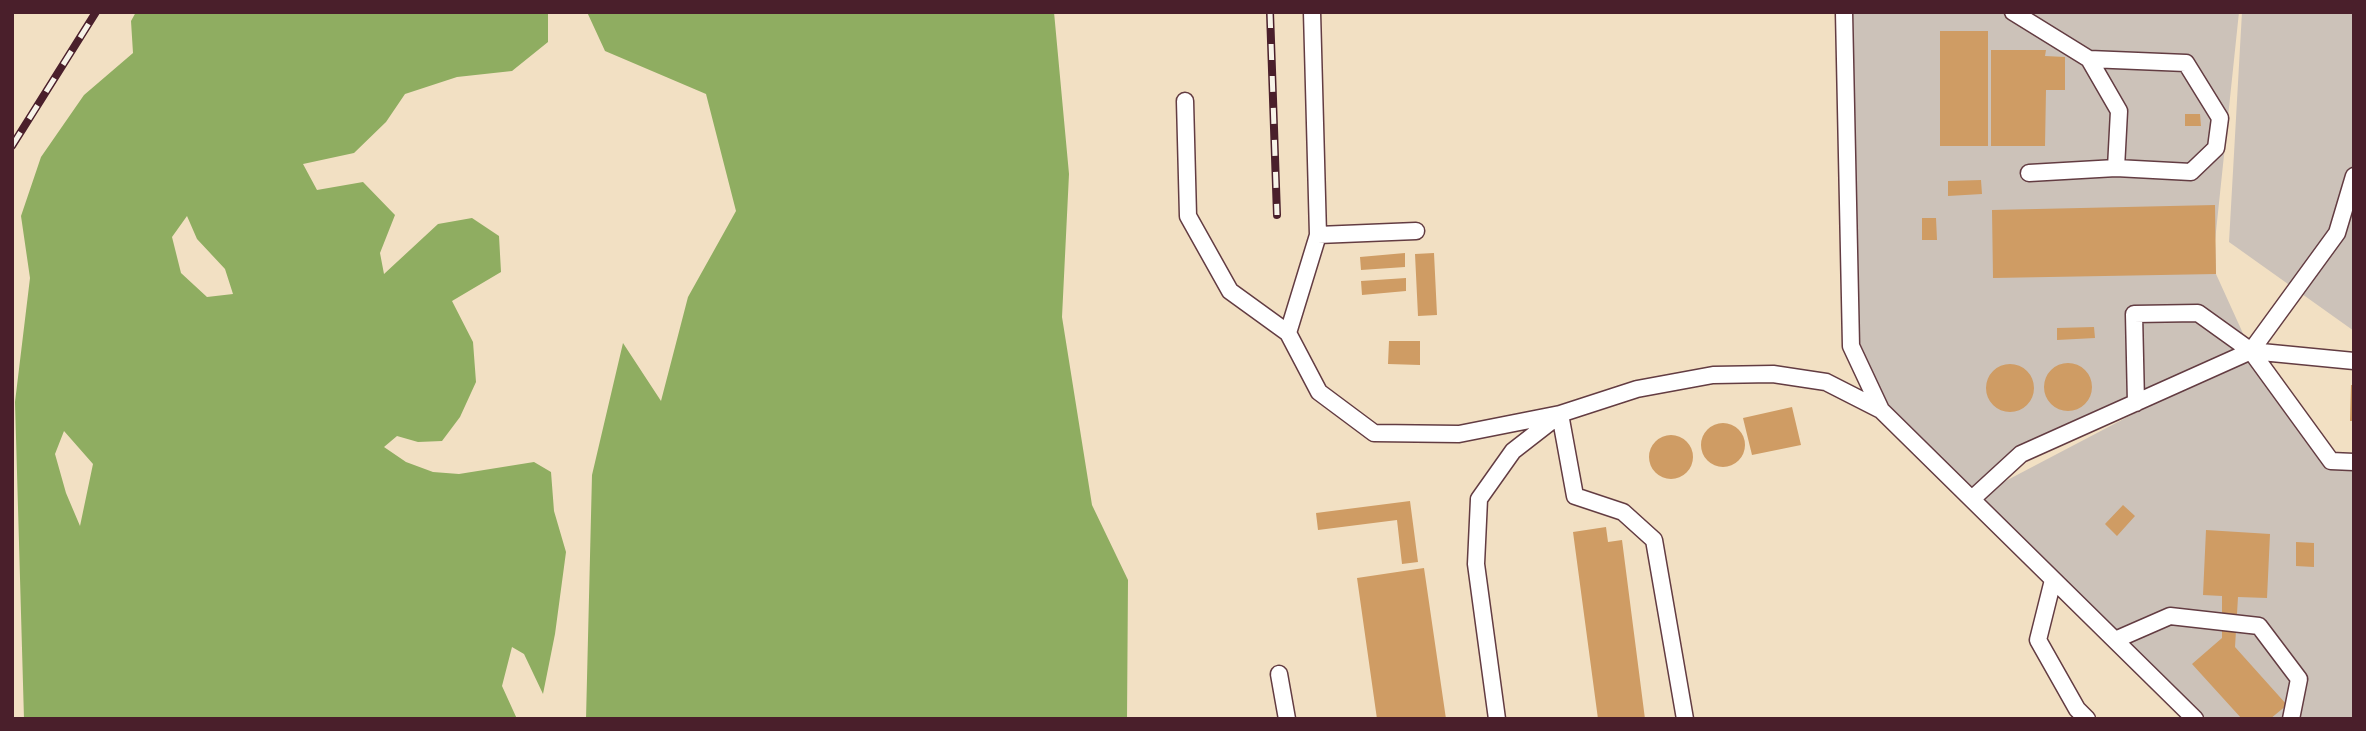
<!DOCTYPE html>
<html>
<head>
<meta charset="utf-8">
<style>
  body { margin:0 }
  #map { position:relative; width:2366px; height:731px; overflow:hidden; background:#f2e0c3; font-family:Pangolin,sans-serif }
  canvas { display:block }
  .frame { position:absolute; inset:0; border:14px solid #4a1f2b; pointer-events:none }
</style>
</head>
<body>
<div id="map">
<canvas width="2366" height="731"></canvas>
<div class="frame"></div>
</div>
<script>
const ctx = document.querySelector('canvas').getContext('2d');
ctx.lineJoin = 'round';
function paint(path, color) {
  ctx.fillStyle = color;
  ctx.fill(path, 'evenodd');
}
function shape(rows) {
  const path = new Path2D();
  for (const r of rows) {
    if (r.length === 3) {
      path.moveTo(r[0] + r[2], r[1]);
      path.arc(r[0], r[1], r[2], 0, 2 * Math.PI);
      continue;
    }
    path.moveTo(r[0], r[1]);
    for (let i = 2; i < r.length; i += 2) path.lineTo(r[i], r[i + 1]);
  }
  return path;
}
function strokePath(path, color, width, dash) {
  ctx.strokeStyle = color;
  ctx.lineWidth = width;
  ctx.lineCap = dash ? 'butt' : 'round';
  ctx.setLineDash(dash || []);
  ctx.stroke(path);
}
paint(shape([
  [1844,12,2239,12,2215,241,2216,274,2251,351,2331,461,2354,462,2354,719,2195,719,1881,410,1850,314],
  [2238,359,1975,497,2021,454],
  [2242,12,2354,12,2354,331,2229,242]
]), '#ccc2b9');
paint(shape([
  [136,12,548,12,548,42,512,71,457,77,405,94,386,122,354,153,303,164,317,190,363,182,395,215,380,253,384,274,438,224,472,218,499,236,501,272,452,301,473,342,476,382,460,417,442,441,418,442,397,436,384,447,406,462,433,472,459,474,534,462,551,472,554,511,566,552,555,634,543,694,524,654,512,647,502,686,517,719,24,719,15,402,30,278,21,216,41,157,84,95,133,53,131,21],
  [187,216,197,239,225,269,233,294,207,297,181,273,172,237],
  [64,431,93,464,80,526,66,493,55,454],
  [587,12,1054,12,1069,174,1062,317,1092,505,1128,580,1127,719,586,719,592,475,623,343,661,401,688,297,736,211,706,94,605,51]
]), '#8fad61');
paint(shape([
  [1940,31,1988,31,1988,146,1940,146],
  [1991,50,2046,50,2045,56,2065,57,2065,90,2046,90,2045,146,1991,146],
  [2185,114,2200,114,2201,126,2185,126],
  [1981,180,1982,194,1948,196,1948,181],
  [2215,205,2216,274,1993,278,1992,210],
  [1922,218,1936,218,1937,240,1922,240],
  [1405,253,1405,267,1361,270,1360,257],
  [1434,253,1437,315,1418,316,1415,254],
  [1406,278,1406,291,1362,295,1361,281],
  [2094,327,2095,338,2057,340,2057,328],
  [1389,341,1420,341,1420,365,1388,364],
  [2068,387,24],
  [2010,388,24],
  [2351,385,2354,385,2354,421,2350,421],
  [1792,407,1801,445,1752,455,1743,418],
  [1723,445,22],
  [1671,457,22],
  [1410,501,1418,562,1402,564,1397,520,1318,530,1316,513],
  [2123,505,2135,516,2117,536,2105,524],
  [1606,527,1608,542,1622,540,1645,719,1598,719,1573,532],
  [2206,530,2270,534,2267,598,2238,597,2235,647,2287,705,2270,719,2242,719,2192,664,2222,638,2222,596,2203,595],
  [2296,542,2314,543,2314,567,2296,566],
  [1424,568,1446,719,1377,719,1357,578]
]), '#cf9c64');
const service = shape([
  [1844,12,1851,346,1881,410],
  [2013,12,2089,59,2119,111,2116,168],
  [1185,101,1188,216,1230,291,1288,333,1319,392,1374,433,1459,434,1560,414,1637,389,1713,375,1773,374,1826,382,1881,410,2195,719],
  [2029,173,2116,168,2191,172,2216,148,2220,118,2186,63,2089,59],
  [1318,235,1416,231],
  [1288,333,1318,235,1312,12],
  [2251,351,2337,233,2354,176],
  [2136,403,2134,314,2198,313,2251,351,2331,461,2354,462],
  [1560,414,1575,496,1623,512,1654,540,1685,719],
  [1972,499,2021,454,2251,351,2354,361],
  [2053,580,2038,640,2077,709,2087,719],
  [2115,640,2170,616,2259,626,2299,679,2291,719],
  [1279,674,1287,719],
  [1497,719,1476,564,1479,499,1513,451,1558,416]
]);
strokePath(service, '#633c42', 19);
strokePath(service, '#fff', 16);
const rail = shape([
  [1270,12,1277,215],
  [12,146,96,12]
]);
strokePath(rail, '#4a1f2b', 8);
strokePath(rail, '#f7f3e8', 5, [16]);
</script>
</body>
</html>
